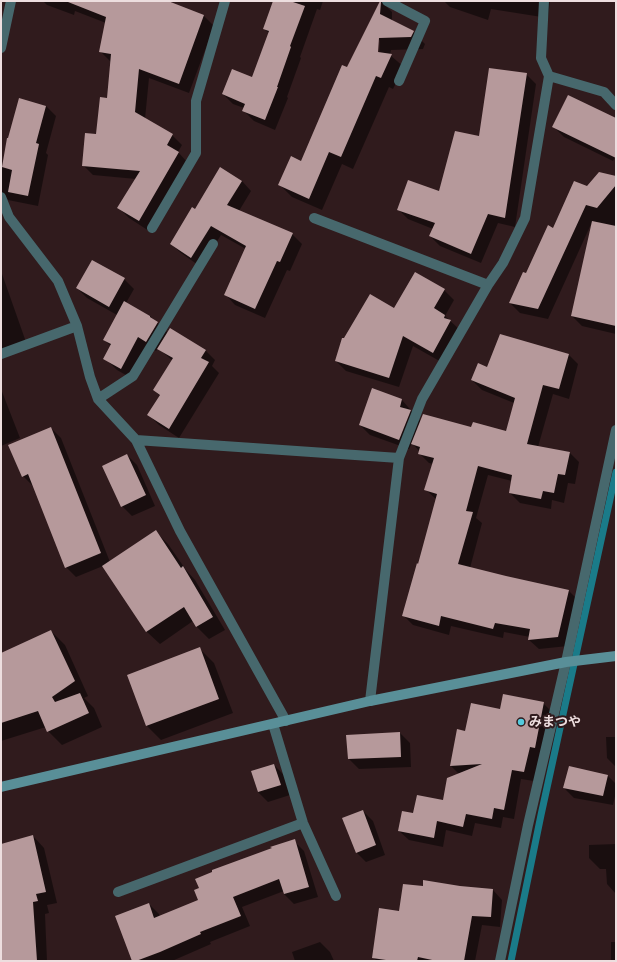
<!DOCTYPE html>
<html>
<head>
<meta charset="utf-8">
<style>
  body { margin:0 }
  #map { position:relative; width:617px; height:962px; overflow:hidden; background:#301b1d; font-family:Arial,sans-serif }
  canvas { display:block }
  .frame { position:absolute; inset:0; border:2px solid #eddedf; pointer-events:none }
</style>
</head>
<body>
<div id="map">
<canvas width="617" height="962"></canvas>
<div class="frame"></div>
</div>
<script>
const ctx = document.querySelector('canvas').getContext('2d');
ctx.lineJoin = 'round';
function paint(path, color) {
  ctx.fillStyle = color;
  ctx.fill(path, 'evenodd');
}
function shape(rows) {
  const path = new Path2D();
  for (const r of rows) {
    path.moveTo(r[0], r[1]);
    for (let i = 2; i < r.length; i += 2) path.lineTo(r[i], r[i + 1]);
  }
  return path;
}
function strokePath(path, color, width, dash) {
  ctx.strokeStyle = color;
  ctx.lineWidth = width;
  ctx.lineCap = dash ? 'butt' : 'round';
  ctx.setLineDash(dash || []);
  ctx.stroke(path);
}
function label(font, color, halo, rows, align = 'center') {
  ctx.font = font + ' Arial,"Noto Sans JP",sans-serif';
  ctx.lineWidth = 4;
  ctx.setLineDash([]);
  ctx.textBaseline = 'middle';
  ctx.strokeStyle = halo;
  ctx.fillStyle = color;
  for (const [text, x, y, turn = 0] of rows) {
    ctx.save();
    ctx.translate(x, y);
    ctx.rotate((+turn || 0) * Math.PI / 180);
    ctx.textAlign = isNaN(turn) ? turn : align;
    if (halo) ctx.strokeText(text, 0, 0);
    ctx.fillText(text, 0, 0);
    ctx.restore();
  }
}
paint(shape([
  [43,1,165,1,204,16,214,26,189,93,149,78,145,119,172,135,182,145,178,152,188,163,149,231,129,218,119,208,136,179,93,175,83,165,97,135,108,99,111,62,100,51,106,23,75,11,74,15,47,5],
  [274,1,323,1,320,10,317,9,300,57,301,58,287,97,288,98,275,130,254,121,244,111,244,108,233,104,223,94,253,78,269,33,264,29],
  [381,1,392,12,392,21,413,32,425,44,423,49,391,50,390,55,404,67,393,89,389,87,353,169,342,164,322,210,292,197,280,185,301,162],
  [380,40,379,57,377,57,377,42],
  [444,1,550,1,548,18,491,9,488,20,450,7],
  [526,74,536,84,515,227,498,223,481,263,440,246,430,236,433,229,408,219,398,209,440,192],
  [46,106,56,116,46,153,48,155,38,206,8,200,1,192,1,175,5,154],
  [616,120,616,155,613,161,564,137,554,127],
  [616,177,616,334,582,326,572,316,592,222,548,319,520,313,510,303,554,229,588,187],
  [242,181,251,191,239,211,292,234,302,244,290,271,287,270,265,318,235,305,226,295,246,249,221,235,201,267,181,253,171,244,195,210],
  [1,271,26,342,1,350],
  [124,279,134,289,126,303,150,316,168,333,205,350,215,360,212,366,219,373,179,438,159,425,149,415,160,396,154,390,173,361,158,348,156,351,149,347,131,378,117,370,107,360,111,346,104,340,117,315,87,298,77,288],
  [444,290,454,300,445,316,461,331,443,363,413,346,399,387,346,371,336,361,395,310],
  [568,354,578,364,569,399,553,394,538,447,569,452,579,462,575,484,568,483,564,503,552,500,551,509,520,503,510,493,512,481,488,475,476,518,482,523,470,568,506,577,569,591,579,601,568,646,539,649,529,640,530,637,504,632,503,638,451,626,449,635,413,625,403,615,419,565,437,500,425,489,433,464,429,463,419,453,419,451,412,443,409,449,370,435,360,425,402,400,421,422,506,432,514,403,482,390,472,380,488,368],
  [1,389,20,438,1,446],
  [51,428,61,438,110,562,156,532,168,544,186,570,195,580,225,630,209,639,197,627,193,621,160,644,147,632,103,566,76,577,66,567,34,486,33,486,23,476],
  [127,455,137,465,155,506,132,516,122,506],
  [51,631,65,645,88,696,84,698,94,708,102,727,62,745,48,731,46,727,1,741,1,689],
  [200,649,214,663,233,713,161,740,147,726,128,676],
  [543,703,553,713,534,781,521,779,514,819,503,817,501,828,475,823,472,836,446,830,443,847,409,840,399,831,414,814,443,801,459,774,451,766,466,732,501,711],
  [400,733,410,743,411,767,359,769,349,759],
  [606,737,616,737,616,767,607,758],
  [274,765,284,775,290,795,268,802,258,792],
  [608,776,616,784,616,792,613,805,574,798,564,788],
  [363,811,373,821,385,855,366,862,356,852],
  [33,836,44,848,57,903,47,905,49,913,45,914,47,961,1,961,1,844],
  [294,841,304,851,318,897,294,904,284,894,284,891,242,907,250,926,210,942,211,944,172,961,133,961,149,904,159,914,160,917,200,900],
  [616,844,616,894,607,884,606,869,600,869,589,858,589,845],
  [423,887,460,887,493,890,502,900,500,927,482,925,475,961,377,961,373,957,400,912],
  [320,942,330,952,334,961,295,961,292,952],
  [611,942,616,942,616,961,611,961]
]), '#0007');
strokePath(shape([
  [511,961,541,815,616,472]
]), '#1a7b89', 7);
paint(shape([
  [68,1,168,1,204,15,179,84,139,69,135,112,173,134,167,145,179,152,139,221,117,208,140,171,82,166,85,133,96,134,100,97,107,98,111,54,99,52,106,17,68,2],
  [273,1,290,1,305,6,290,46,291,47,277,87,278,87,265,120,242,111,245,104,222,94,232,69,252,77,269,31,263,29],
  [380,1,381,2,380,14,414,31,411,37,379,38,378,52,392,54,381,78,376,76,341,157,329,152,309,199,278,185,291,156,301,161,342,65,347,67],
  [489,68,527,73,505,218,488,214,471,254,429,236,435,223,397,210,408,180,439,191,455,131,479,136],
  [568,95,616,118,616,158,552,127],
  [19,98,46,106,36,143,39,144,28,196,8,192,12,170,2,167,7,138,8,138],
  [220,167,242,181,227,205,293,233,280,262,277,261,255,309,224,295,246,246,211,226,191,258,170,244,192,207,195,209],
  [599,172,616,176,616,185,597,208,586,205,538,309,509,303,523,272,526,273,548,225,553,228,574,181,587,186],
  [592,221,616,226,616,326,571,316],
  [92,260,125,278,109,307,76,288],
  [415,272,445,289,434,308,445,315,444,318,451,320,433,353,403,336,389,378,335,361,342,338,344,338,370,294,394,308],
  [124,301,150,316,150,317,158,322,146,342,138,337,121,369,103,359,111,344,103,340],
  [170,328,206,350,201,358,209,362,169,429,147,415,160,395,153,390,173,358,157,349],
  [500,334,569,354,559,389,543,385,527,444,570,452,565,475,558,474,554,493,543,491,541,499,509,493,512,475,478,466,466,511,473,512,458,564,506,576,569,590,558,637,528,640,530,629,495,623,493,629,441,616,439,626,402,616,417,563,418,564,437,494,424,490,434,458,418,454,420,447,411,444,423,414,471,427,473,422,506,431,515,398,471,380,478,363,487,367],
  [372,388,402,399,400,407,411,410,399,440,359,425],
  [51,427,101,553,65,568,28,474,22,477,8,445],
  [127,454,146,495,121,507,102,466],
  [156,530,181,568,183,566,213,617,196,627,184,607,146,632,102,566],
  [51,630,75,681,52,697,55,702,80,693,89,713,47,732,38,711,1,723,1,653],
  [200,647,219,699,146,726,127,675],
  [503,694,544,702,535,748,530,747,524,772,512,770,504,810,494,808,492,819,466,814,463,827,437,821,434,838,398,831,402,811,413,813,417,795,443,800,447,778,482,764,450,766,457,729,465,731,471,703,500,709],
  [400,732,401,757,348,759,346,735],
  [274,764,281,785,258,792,251,771],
  [569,766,608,775,603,796,563,788],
  [363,810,376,845,356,853,342,818],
  [33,835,46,892,36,894,38,901,33,902,37,961,1,961,1,844],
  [295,839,309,887,284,894,279,879,233,897,241,916,200,932,201,934,160,952,136,961,132,961,115,916,149,903,154,918,198,900,194,890,199,888,195,879,212,872,212,870,272,848,270,847],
  [423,880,460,886,493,889,491,917,472,916,464,961,437,961,418,957,417,961,393,961,372,958,379,908,399,911,403,884,423,886]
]), '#b6999b');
strokePath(shape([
  [387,1,425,21,399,81],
  [1,48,11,1],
  [549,76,604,92,616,105],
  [1,197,9,217,58,281,77,326,90,377,98,399,136,440,180,531,286,721],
  [314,218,488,285],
  [152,228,196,153,196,101,225,1],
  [1,354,77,326],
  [98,399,133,376,213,244],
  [136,440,399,458],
  [370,701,399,458,422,399,488,285,503,263,525,218,549,76,541,58,544,1],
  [273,724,303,823,336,896],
  [118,892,303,823],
  [500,961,528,825,566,662,616,430]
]), '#47686d', 10);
strokePath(shape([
  [1,787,370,701,566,662,616,656]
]), '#598f98', 10);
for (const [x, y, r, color] of [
  [521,722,4,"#54cadd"]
]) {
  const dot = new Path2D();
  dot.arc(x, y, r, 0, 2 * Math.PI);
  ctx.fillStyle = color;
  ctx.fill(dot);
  strokePath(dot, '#301b1d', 1.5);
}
label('bold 13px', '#eddedf', '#301b1d', [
  ["みまつや",529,722]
], 'left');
</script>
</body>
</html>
